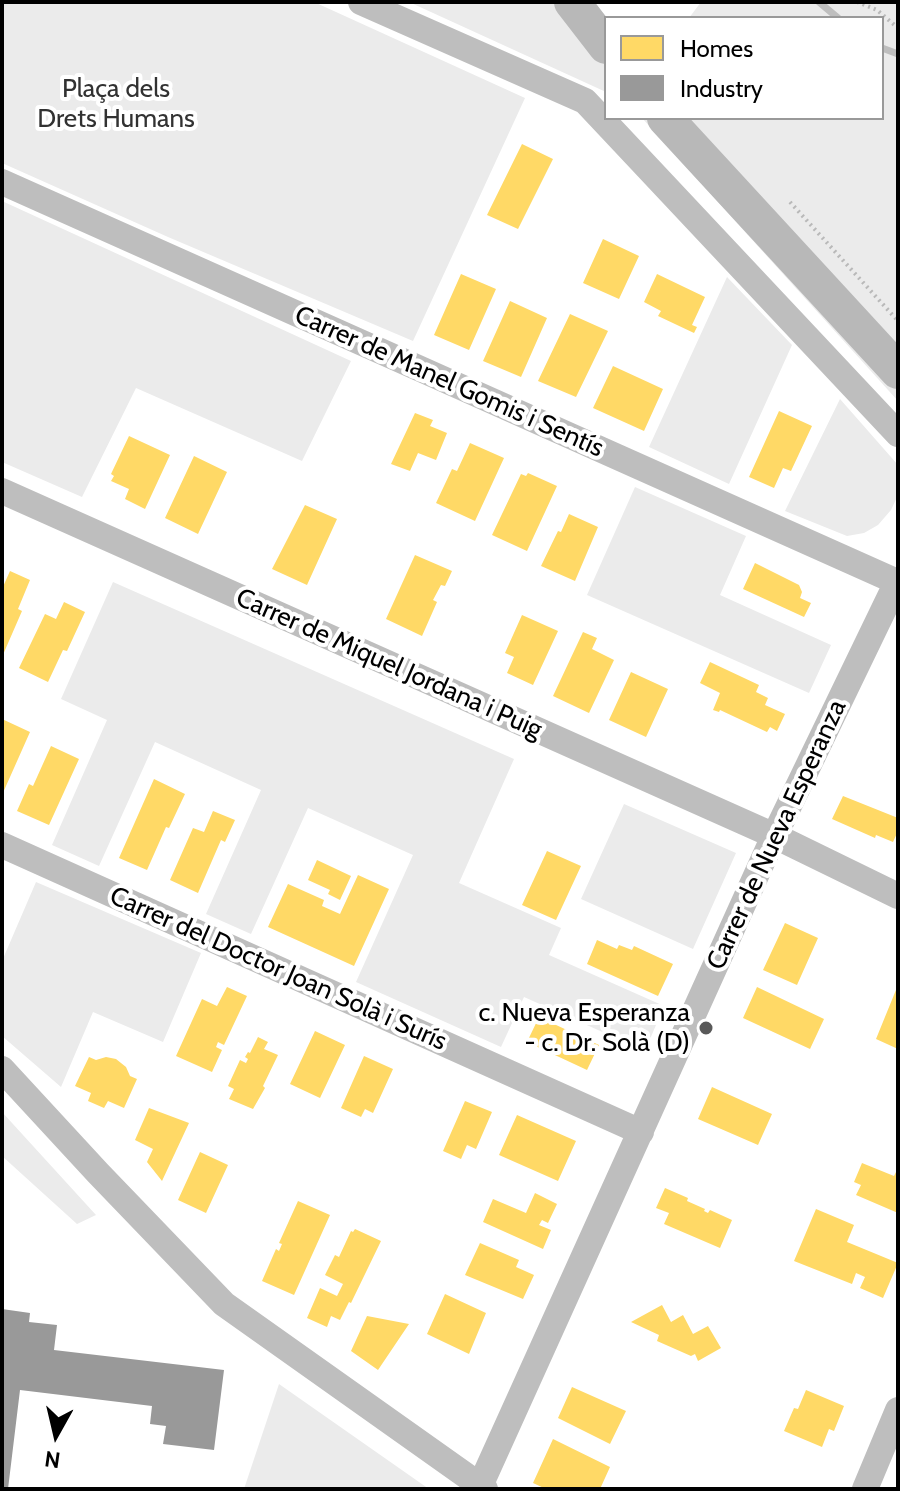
<!DOCTYPE html>
<html>
<head>
<meta charset="utf-8">
<style>
  body { margin:0 }
  #map { position:relative; width:900px; height:1491px; overflow:hidden; background:#fff; font-family:Cabin,sans-serif }
  canvas { display:block }
  .frame { position:absolute; inset:0; border:4px solid #000; pointer-events:none }
  .legend { position:absolute; left:604px; top:16px; width:280px; height:104px; box-sizing:border-box; background:#fff; border:2px solid #999; margin:0; padding:10px 14px; list-style:none; font-size:24px; color:#000 }
  .legend li { display:flex; align-items:center; gap:16px; height:40px }
  .legend b { width:40px; border:2px solid #999 }
  .north { position:absolute; left:16px; top:1395px; width:80px; height:80px; -webkit-text-stroke:6px #fff; paint-order:stroke; rotate:188deg; font-size:22px; font-weight:700; line-height:32px; text-align:center; color:#000 }
  .north::after { content:''; display:block; margin:auto; width:28px; height:36px; background:#000; clip-path:polygon(50% 0,100% 100%,50% 72%,0 100%) }
</style>
</head>
<body>
<div id="map">
<canvas width="900" height="1491"></canvas>
<div class="frame"></div>
<ul class="legend">
<li><b style="height:22px;background:#ffd966"></b>Homes</li>
<li><b style="height:22px;background:#999"></b>Industry</li>
</ul>
<div class="north">N</div>
</div>
<script>
const ctx = document.querySelector('canvas').getContext('2d');
ctx.lineJoin = 'round';
function paint(path, color) {
  ctx.fillStyle = color;
  ctx.fill(path, 'evenodd');
}
function shape(rows) {
  const path = new Path2D();
  for (const r of rows) {
    path.moveTo(r[0], r[1]);
    for (let i = 2; i < r.length; i += 2) path.lineTo(r[i], r[i + 1]);
  }
  return path;
}
function strokePath(path, color, width, dash) {
  ctx.strokeStyle = color;
  ctx.lineWidth = width;
  ctx.lineCap = dash ? 'butt' : 'round';
  ctx.setLineDash(dash || []);
  ctx.stroke(path);
}
function label(font, color, halo, rows, align = 'center') {
  ctx.font = font + ' Cabin,sans-serif';
  ctx.lineWidth = 8;
  ctx.setLineDash([]);
  ctx.textBaseline = 'middle';
  ctx.strokeStyle = halo;
  ctx.fillStyle = color;
  for (const [text, x, y, turn = 0] of rows) {
    ctx.save();
    ctx.translate(x, y);
    ctx.rotate((+turn || 0) * Math.PI / 180);
    ctx.textAlign = isNaN(turn) ? turn : align;
    if (halo) ctx.strokeText(text, 0, 0);
    ctx.fillText(text, 0, 0);
    ctx.restore();
  }
}
paint(shape([
  [2,2,314,2,525,98,413,341,168,237,2,163],
  [409,2,588,2,606,27,606,92],
  [701,2,898,2,898,401,642,118,882,118,882,18,689,18],
  [2,201,351,361,302,461,136,388,82,497,2,462],
  [727,277,792,345,729,484,649,447],
  [840,399,898,465,898,495,891,510,878,525,864,533,847,536,785,511],
  [635,487,746,536,720,595,831,645,809,693,587,595],
  [113,582,514,759,459,883,561,928,549,955,664,1006,645,1051,524,997,501,1047,356,982,413,855,308,808,251,934,206,914,261,790,155,742,99,866,52,845,107,720,61,699],
  [624,804,736,853,693,949,581,899],
  [36,882,201,953,163,1042,93,1012,61,1087,2,1036,2,961],
  [2,1112,96,1215,77,1224,2,1156],
  [279,1384,429,1489,244,1489]
]), '#ebebeb');
paint(shape([
  [522,144,553,159,518,229,487,215],
  [603,239,639,256,619,299,583,283],
  [461,274,496,289,469,350,434,335],
  [657,274,705,297,692,325,697,327,694,333,658,316,661,311,644,302],
  [510,301,547,318,521,377,483,361],
  [570,314,608,331,576,397,538,381],
  [613,366,663,389,644,431,593,408],
  [779,411,812,426,791,471,783,468,774,488,749,477],
  [415,413,433,420,430,426,447,433,436,460,418,453,410,471,391,464],
  [129,436,170,455,145,509,125,499,129,489,111,481,114,476,111,474],
  [470,443,504,458,475,521,436,503,452,469,457,471],
  [194,456,227,472,198,534,165,518],
  [528,473,557,486,527,551,492,535,521,474,526,476],
  [305,505,337,519,307,585,272,569],
  [569,514,598,527,575,581,541,566,558,531,561,532],
  [415,555,452,571,445,586,441,585,433,600,437,602,422,636,386,619],
  [755,563,799,585,802,592,800,598,811,603,804,617,743,589],
  [10,571,30,580,18,609,22,611,2,657,2,589],
  [64,602,85,612,67,651,63,650,48,682,19,668,45,614,56,619],
  [522,615,558,631,533,685,507,673,514,657,505,653],
  [583,632,597,638,592,649,614,660,589,713,553,696],
  [710,662,759,685,756,692,768,698,765,705,785,714,777,731,770,727,767,732,720,710,719,712,713,710,720,693,700,683],
  [631,672,668,689,646,737,609,720],
  [2,719,30,732,2,795],
  [51,746,79,759,49,825,17,811,29,784,33,786],
  [154,779,185,794,169,828,166,827,147,870,119,858],
  [843,796,898,818,898,831,893,842,876,835,875,838,832,819],
  [213,811,235,820,225,842,221,840,198,893,170,880,193,828,204,832],
  [547,851,581,866,556,920,522,905],
  [317,860,351,876,340,900,328,894,330,890,308,880],
  [358,875,389,889,354,966,268,927,288,884,324,900,322,906,340,914],
  [785,923,818,938,797,985,763,970],
  [597,940,617,949,619,945,632,950,634,946,673,964,658,996,587,964],
  [898,985,898,1049,876,1039],
  [227,987,247,996,224,1045,218,1042,216,1047,222,1050,212,1072,176,1056,202,999,217,1006],
  [757,987,824,1019,810,1049,743,1018],
  [539,1017,599,1045,587,1070,527,1042],
  [315,1031,345,1045,320,1098,290,1084],
  [258,1037,268,1042,264,1049,278,1055,263,1086,265,1088,253,1109,229,1099,234,1089,228,1086,240,1060,246,1063,248,1059,245,1057,248,1052,250,1053],
  [364,1056,393,1069,373,1113,365,1109,361,1117,341,1108],
  [89,1057,96,1060,106,1057,116,1059,126,1067,130,1076,137,1079,124,1108,108,1101,104,1108,88,1101,91,1093,75,1086],
  [712,1087,772,1114,758,1145,698,1119],
  [465,1101,492,1112,476,1149,467,1145,461,1159,443,1151],
  [149,1108,189,1123,162,1181,147,1162,153,1149,135,1140],
  [517,1115,576,1141,558,1181,499,1155],
  [200,1152,228,1165,206,1213,178,1200],
  [862,1163,894,1176,898,1168,898,1213,856,1195,861,1185,854,1182],
  [665,1188,688,1198,687,1201,705,1209,704,1211,708,1213,710,1210,732,1220,720,1248,664,1224,669,1213,656,1208],
  [535,1193,557,1204,548,1223,542,1220,539,1225,551,1230,543,1249,483,1222,493,1199,526,1213],
  [298,1201,330,1215,294,1295,262,1281,276,1249,279,1251,282,1244,279,1243],
  [816,1209,854,1225,847,1242,898,1263,883,1298,860,1288,865,1277,856,1273,852,1284,794,1261],
  [355,1229,381,1241,351,1303,349,1302,340,1320,331,1316,327,1327,307,1318,320,1288,337,1296,343,1284,325,1275,335,1255,339,1257,351,1231,353,1232],
  [480,1243,519,1260,516,1267,534,1275,523,1299,465,1275],
  [445,1294,486,1313,469,1354,427,1334],
  [662,1305,671,1322,683,1315,693,1334,708,1326,721,1348,698,1361,695,1354,691,1356,657,1341,659,1335,631,1322],
  [367,1316,409,1324,378,1370,351,1351],
  [572,1387,626,1411,610,1444,558,1418],
  [806,1390,844,1406,834,1431,829,1429,822,1447,784,1431,794,1408,798,1409],
  [553,1439,610,1467,600,1489,546,1489,533,1483]
]), '#ffd966');
paint(shape([
  [2,1309,30,1313,29,1322,57,1325,54,1350,224,1370,214,1450,163,1444,166,1426,150,1424,152,1406,20,1390,8,1489,2,1489]
]), '#999');
strokePath(shape([
  [819,2,838,18],
  [882,48,898,54]
]), '#bebebe', 7);
strokePath(shape([
  [857,2,877,10,898,28],
  [790,202,898,321]
]), '#b9b9b9', 4, [2, 4]);
strokePath(shape([
  [361,2,585,101,898,434],
  [2,182,897,582],
  [2,491,775,836,898,896],
  [2,845,641,1132],
  [2,1069,98,1173,224,1304,485,1489],
  [480,1486,769,847,898,580],
  [865,1489,898,1410]
]), '#bebebe', 26);
strokePath(shape([
  [572,2,606,46],
  [665,118,898,371]
]), '#b8b8b8', 36);
for (const [x, y, r, color] of [
  [706,1028,8,"#595959"]
]) {
  const dot = new Path2D();
  dot.arc(x, y, r, 0, 2 * Math.PI);
  ctx.fillStyle = color;
  ctx.fill(dot);
  strokePath(dot, '#fff', 3);
}
label('26px', '#323232', '#fff', [
  ["Plaça dels",116,89],
  ["Drets Humans",116,119]
]);
label('26px', '#000', '#fff', [
  ["Carrer de Manel Gomis i Sentís",449,382,24],
  ["Carrer de Miquel Jordana i Puig",389,664,24],
  ["Carrer de Nueva Esperanza",777,835,-65],
  ["Carrer del Doctor Joan Solà i Surís",278,969,24]
]);
label('26px', '#000', '#fff', [
  ["c. Nueva Esperanza",690,1013],
  ["- c. Dr. Solà (D)",690,1043]
], 'right');
</script>
</body>
</html>
